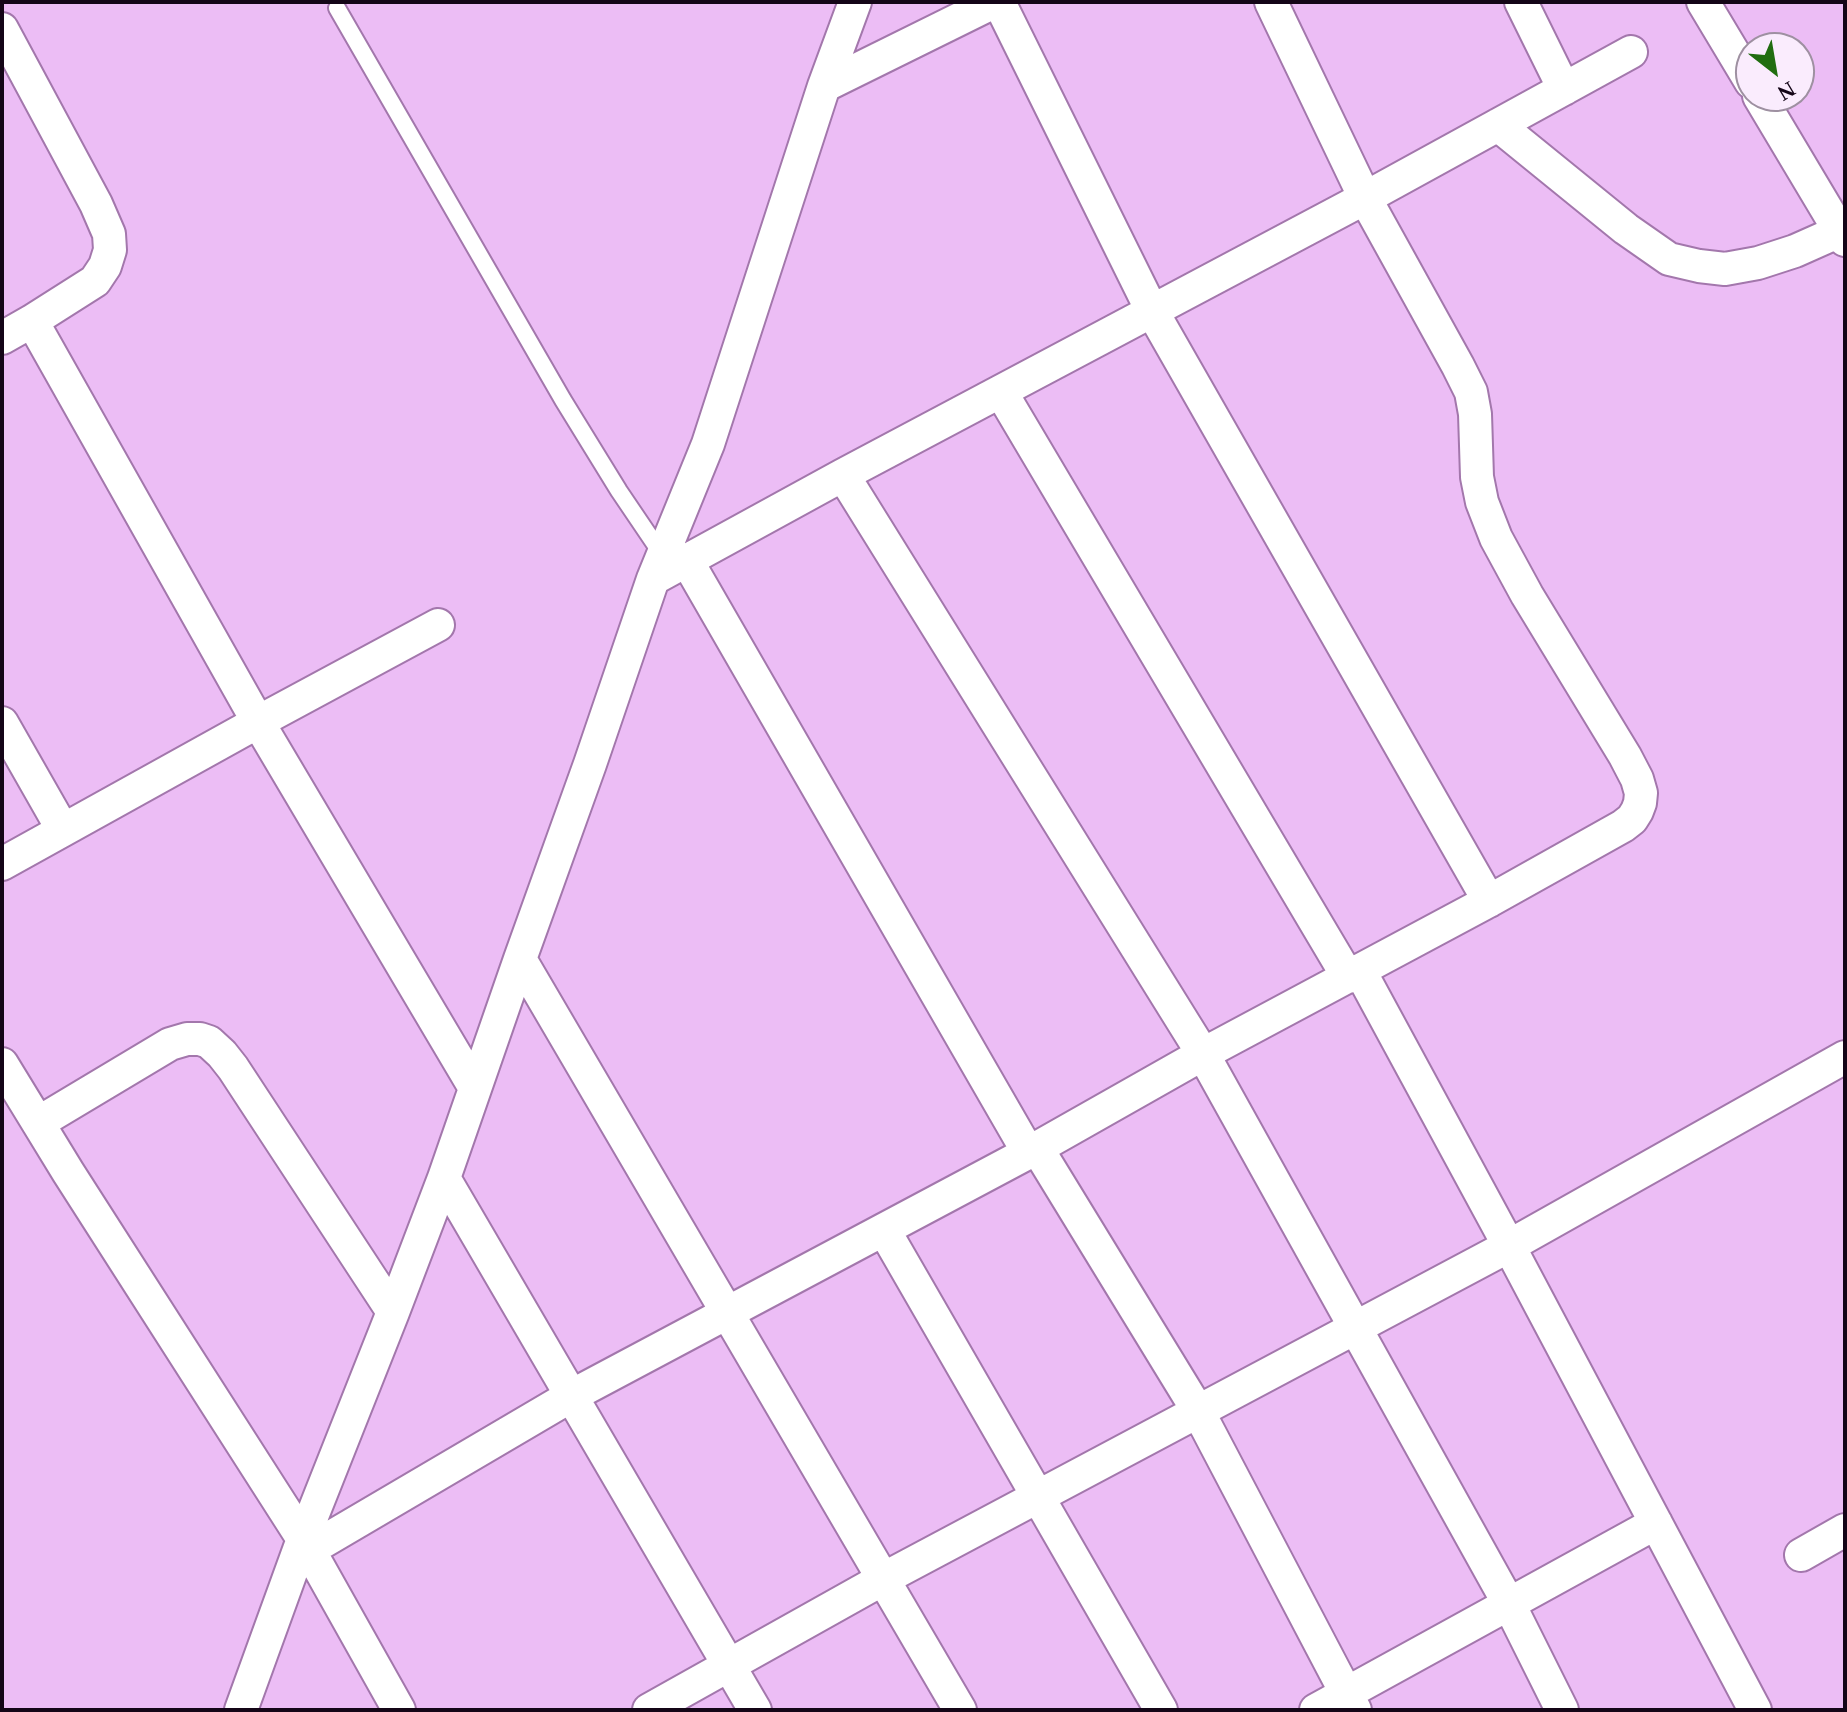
<!DOCTYPE html>
<html>
<head>
<meta charset="utf-8">
<style>
  body { margin:0 }
  #map { position:relative; width:1847px; height:1712px; overflow:hidden; background:#ecbdf5; font-family:Georgia,serif }
  canvas { display:block }
  .frame { position:absolute; inset:0; border:4px solid #140517; pointer-events:none }
  .north { position:absolute; left:1735px; top:32px; width:80px; height:80px; box-sizing:border-box; background:#faecfd; border:2px solid #9e90a1; border-radius:50%; rotate:149deg; font-size:22px; font-weight:700; line-height:32px; text-align:center; color:#140517 }
  .north::after { content:''; display:block; margin:auto; width:28px; height:36px; background:#216d10; clip-path:polygon(50% 0,100% 100%,50% 72%,0 100%) }
</style>
</head>
<body>
<div id="map">
<canvas width="1847" height="1712"></canvas>
<div class="frame"></div>
<div class="north">N</div>
</div>
<script>
const ctx = document.querySelector('canvas').getContext('2d');
ctx.lineJoin = 'round';
function shape(rows) {
  const path = new Path2D();
  for (const r of rows) {
    path.moveTo(r[0], r[1]);
    for (let i = 2; i < r.length; i += 2) path.lineTo(r[i], r[i + 1]);
  }
  return path;
}
function strokePath(path, color, width, dash) {
  ctx.strokeStyle = color;
  ctx.lineWidth = width;
  ctx.lineCap = dash ? 'butt' : 'round';
  ctx.setLineDash(dash || []);
  ctx.stroke(path);
}
const service = shape([
  [337,8,563,400,619,491,663,556]
]);
const minor = shape([
  [999,2,1152,311,1489,901],
  [1521,2,1564,89],
  [1703,2,1751,82],
  [2,29,96,204,109,234,110,250,105,266,95,281,32,321,2,338],
  [824,86,994,2],
  [1759,96,1845,240],
  [1498,125,1626,229,1669,259,1699,266,1725,269,1758,263,1795,251,1840,231],
  [32,321,258,722,475,1088],
  [1001,392,1348,977],
  [843,475,1203,1054,1509,1604,1562,1710],
  [686,559,1028,1152],
  [653,579,843,475,1365,198,1631,52],
  [2,723,63,830],
  [2,864,258,722,438,625],
  [520,959,960,1710],
  [1360,971,1509,1246,1755,1710],
  [2,1064,68,1172,303,1539,399,1710],
  [38,1123,170,1044,187,1039,200,1039,209,1042,222,1054,233,1068,393,1312],
  [1037,1148,1198,1411,1355,1710],
  [444,1178,755,1710],
  [884,1230,1161,1710],
  [309,1550,571,1396,1037,1148,1203,1054,1489,901,1623,826,1632,819,1637,811,1640,803,1641,793,1637,779,1625,756,1527,595,1496,538,1482,502,1477,477,1475,414,1471,392,1458,366,1365,198,1271,2],
  [1801,1555,1845,1530],
  [241,1710,303,1539,393,1312,444,1178,520,959,590,764,653,579,708,444,824,86,855,2],
  [649,1710,883,1579,1509,1246,1845,1057],
  [1316,1710,1656,1523]
]);
strokePath(service, '#a377ac', 20);
strokePath(minor, '#a377ac', 36);
strokePath(service, '#fff', 16);
strokePath(minor, '#fff', 32);
</script>
</body>
</html>
